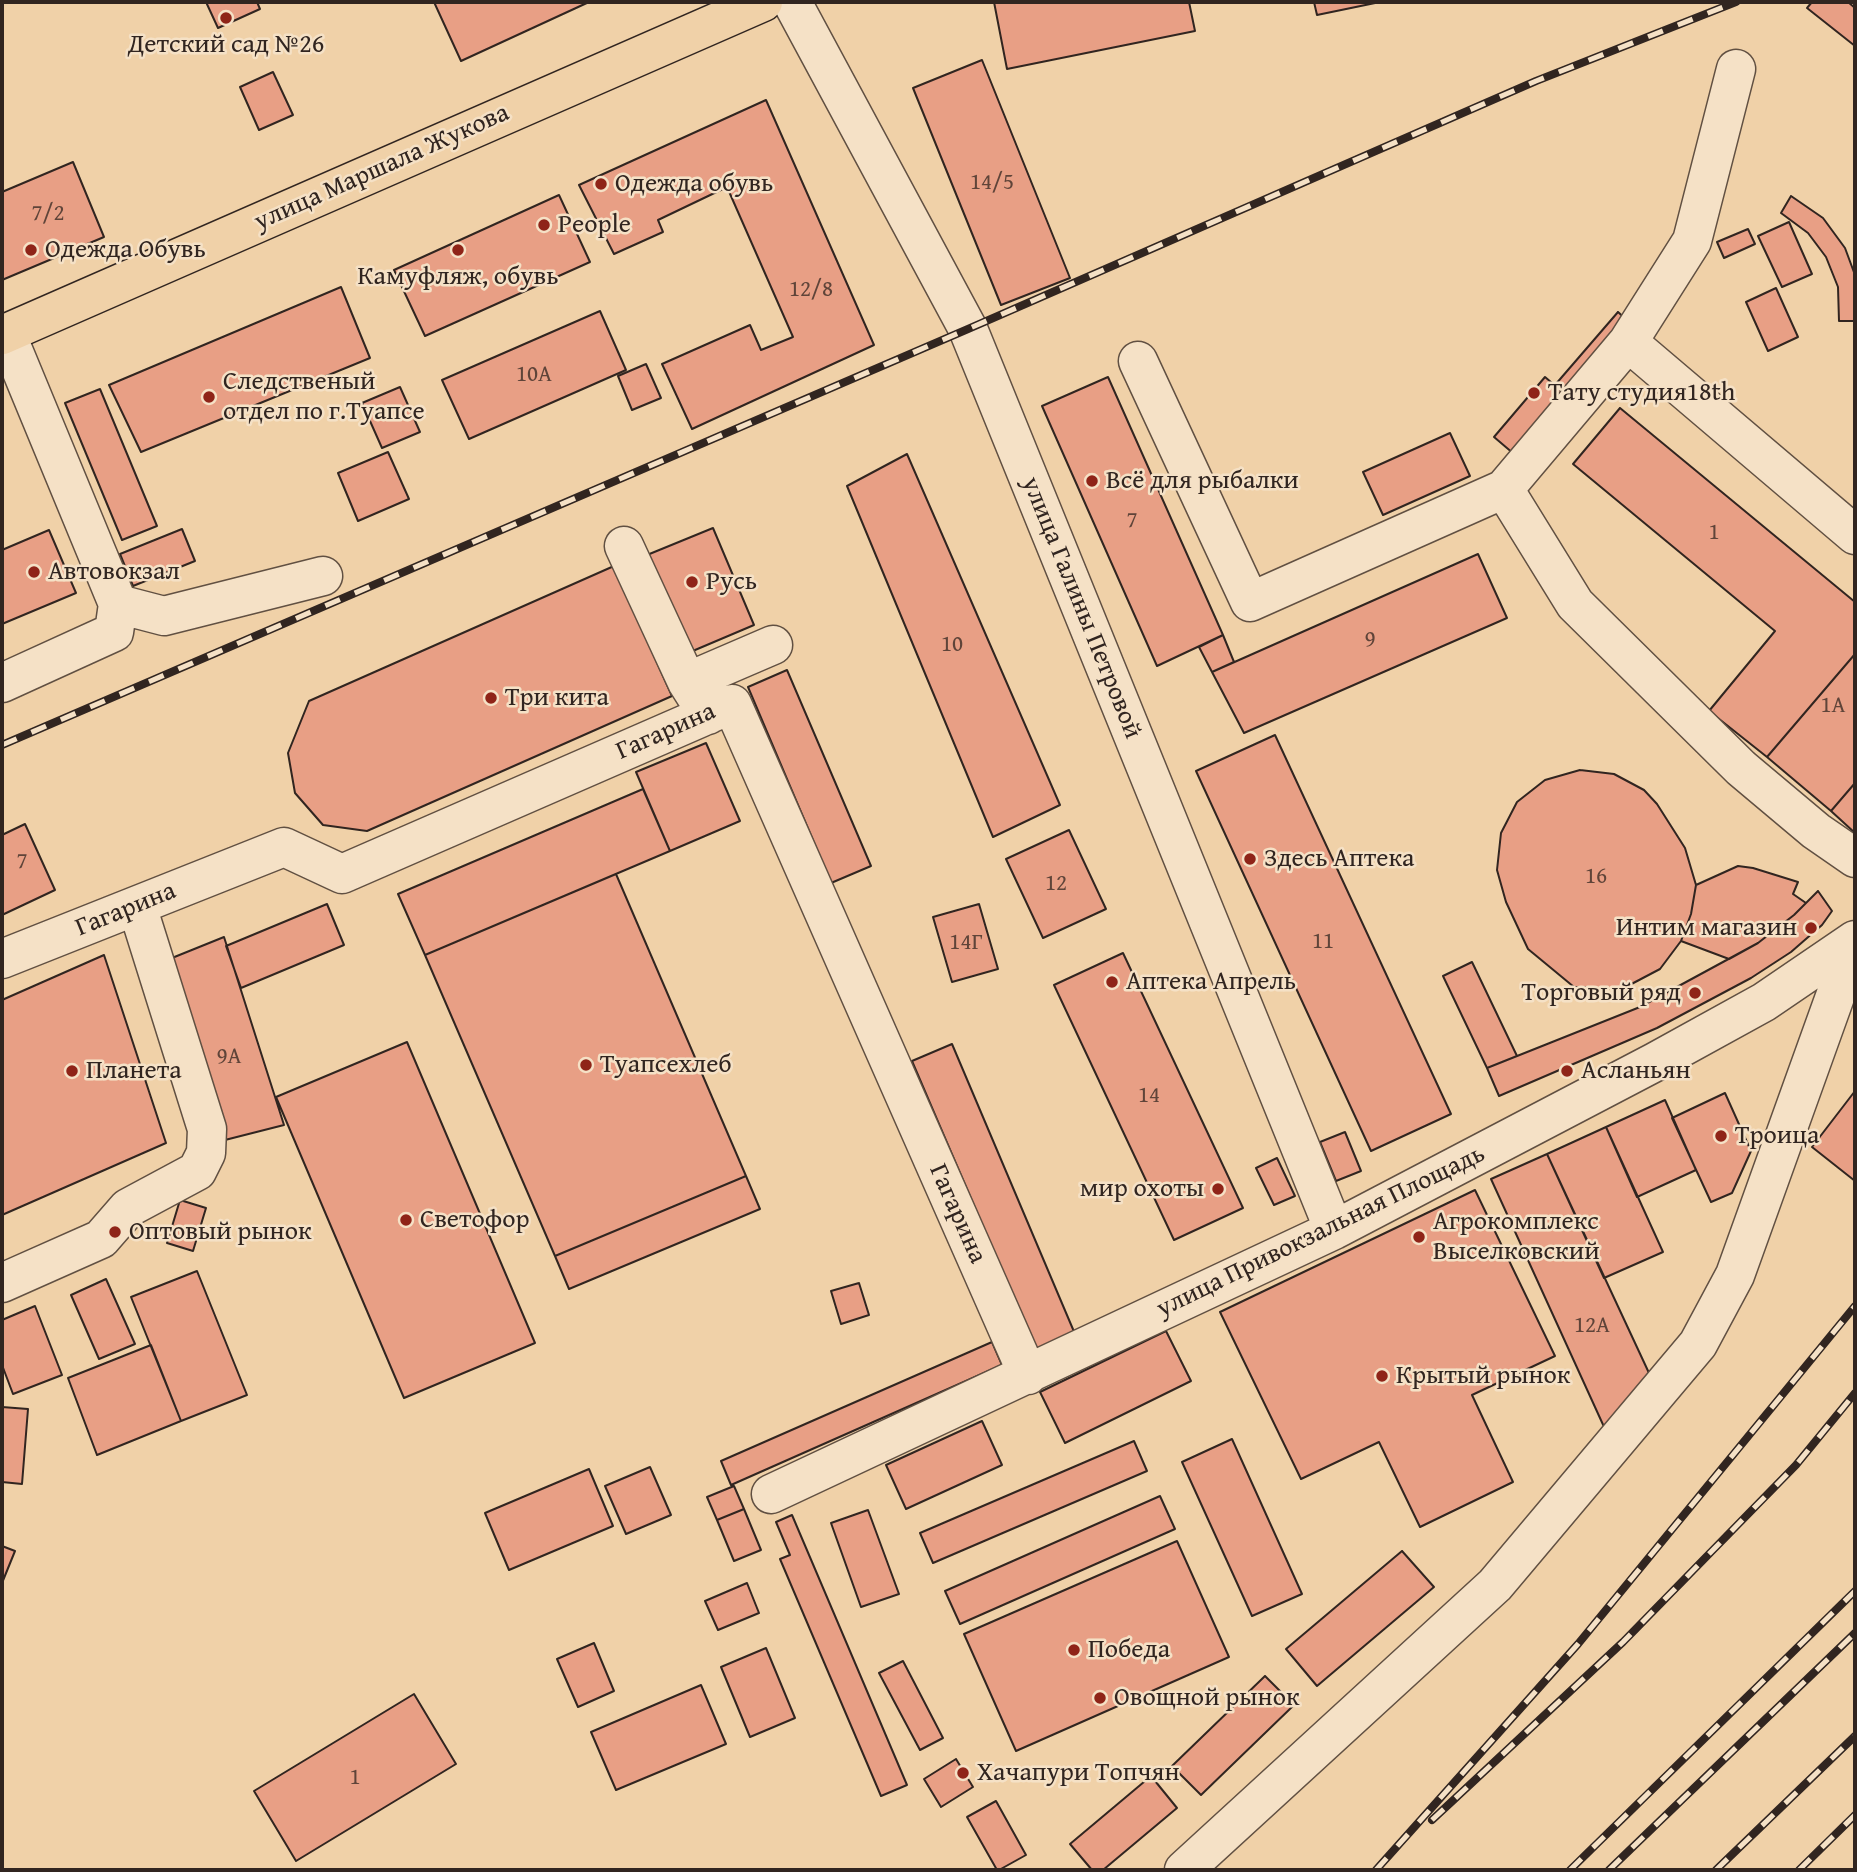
<!DOCTYPE html>
<html>
<head>
<meta charset="utf-8">
<style>
  body { margin:0 }
  #map { position:relative; width:1857px; height:1872px; overflow:hidden; background:#f0d1a8; font-family:"Gentium Book Plus",serif }
  canvas { display:block }
  .frame { position:absolute; inset:0; border:4px solid #312520; pointer-events:none }
</style>
</head>
<body>
<div id="map">
<canvas width="1857" height="1872"></canvas>
<div class="frame"></div>
</div>
<script>
const ctx = document.querySelector('canvas').getContext('2d');
ctx.lineJoin = 'round';
function paint(path, color) {
  ctx.fillStyle = color;
  ctx.fill(path, 'evenodd');
}
function shape(rows) {
  const path = new Path2D();
  for (const r of rows) {
    path.moveTo(r[0], r[1]);
    for (let i = 2; i < r.length; i += 2) path.lineTo(r[i], r[i + 1]);
  }
  return path;
}
function strokePath(path, color, width, dash) {
  ctx.strokeStyle = color;
  ctx.lineWidth = width;
  ctx.lineCap = dash ? 'butt' : 'round';
  ctx.setLineDash(dash || []);
  ctx.stroke(path);
}
function label(font, color, halo, rows, align = 'center') {
  ctx.font = font + ' "Gentium Book Plus",serif';
  ctx.lineWidth = 5;
  ctx.setLineDash([]);
  ctx.textBaseline = 'middle';
  ctx.strokeStyle = halo;
  ctx.fillStyle = color;
  for (const [text, x, y, turn = 0] of rows) {
    ctx.save();
    ctx.translate(x, y);
    ctx.rotate((+turn || 0) * Math.PI / 180);
    ctx.textAlign = isNaN(turn) ? turn : align;
    if (halo) ctx.strokeText(text, 0, 0);
    ctx.fillText(text, 0, 0);
    ctx.restore();
  }
}
const building = shape([
  [206,2,257,2,260,9,218,28,206,2],
  [434,2,589,2,461,61,434,2],
  [994,2,1189,2,1195,31,1007,69,994,2],
  [1314,2,1380,2,1317,15,1314,2],
  [1812,2,1848,2,1855,8,1855,46,1807,8,1812,2],
  [982,60,1070,278,1001,305,913,88,982,60],
  [273,72,293,115,259,130,240,87,273,72],
  [766,100,874,345,692,429,662,364,750,325,761,350,793,337,727,187,658,220,663,232,614,254,579,185,766,100],
  [73,162,104,237,2,280,2,192,73,162],
  [559,195,590,262,425,336,394,270,559,195],
  [1791,196,1823,218,1845,248,1855,275,1855,321,1839,321,1838,287,1826,257,1808,233,1781,213,1791,196],
  [1789,222,1812,274,1782,287,1758,236,1789,222],
  [1748,229,1755,244,1724,258,1717,242,1748,229],
  [341,287,370,358,141,452,109,385,341,287],
  [1776,288,1798,337,1768,351,1746,302,1776,288],
  [600,311,626,370,469,439,442,380,600,311],
  [1618,312,1629,322,1565,394,1555,385,1618,312],
  [646,364,661,398,632,410,618,376,646,364],
  [1108,377,1223,635,1157,666,1042,406,1108,377],
  [1545,377,1565,394,1514,454,1494,437,1545,377],
  [400,387,420,432,382,448,362,403,400,387],
  [100,389,157,526,122,540,65,403,100,389],
  [1620,408,1855,602,1855,654,1767,757,1709,711,1775,631,1573,464,1620,408],
  [1450,433,1470,476,1383,515,1363,472,1450,433],
  [388,452,409,499,358,521,338,473,388,452],
  [907,454,1060,805,993,837,847,486,907,454],
  [713,528,754,625,688,653,647,555,713,528],
  [182,529,195,561,133,586,120,554,182,529],
  [49,530,76,593,2,624,2,550,49,530],
  [1478,554,1507,618,1244,733,1212,672,1478,554],
  [614,566,672,696,367,831,323,825,295,793,288,753,309,701,614,566],
  [1223,635,1234,662,1212,672,1199,647,1223,635],
  [1855,654,1855,783,1831,811,1767,757,1855,654],
  [787,670,871,866,831,883,748,687,787,670],
  [1275,735,1451,1114,1371,1151,1196,771,1275,735],
  [706,743,740,821,670,851,636,772,706,743],
  [1580,770,1614,774,1644,790,1657,804,1685,848,1696,885,1691,914,1681,941,1660,969,1622,989,1574,987,1528,949,1506,902,1497,870,1501,833,1517,802,1545,780,1580,770],
  [1855,783,1855,833,1831,811,1855,783],
  [643,789,670,851,425,955,398,894,643,789],
  [25,824,55,890,2,915,2,835,25,824],
  [1069,830,1106,909,1043,938,1006,859,1069,830],
  [1738,866,1753,868,1798,882,1793,894,1806,903,1794,915,1758,943,1729,959,1681,941,1691,914,1696,885,1738,866],
  [616,874,746,1176,555,1256,425,955,616,874],
  [1818,891,1832,911,1822,925,1791,952,1751,978,1657,1028,1499,1096,1487,1068,1640,1007,1758,943,1794,915,1818,891],
  [327,904,344,945,241,988,226,946,327,904],
  [979,904,998,969,952,982,933,917,979,904],
  [224,937,284,1125,221,1141,167,960,224,937],
  [1123,953,1243,1208,1174,1240,1054,985,1123,953],
  [104,955,166,1143,2,1215,2,1000,104,955],
  [1472,962,1517,1056,1487,1068,1443,976,1472,962],
  [407,1042,535,1343,404,1398,276,1097,407,1042],
  [952,1044,1075,1334,1037,1353,912,1061,952,1044],
  [1855,1091,1855,1181,1812,1147,1855,1091],
  [1725,1093,1751,1151,1732,1193,1711,1202,1672,1118,1725,1093],
  [1665,1100,1696,1170,1637,1197,1606,1127,1665,1100],
  [1606,1127,1663,1252,1604,1278,1547,1154,1606,1127],
  [1345,1132,1361,1171,1336,1181,1320,1142,1345,1132],
  [1547,1154,1649,1373,1605,1429,1491,1179,1547,1154],
  [1277,1158,1295,1196,1274,1205,1256,1168,1277,1158],
  [746,1176,760,1209,569,1289,555,1256,746,1176],
  [1475,1190,1555,1356,1472,1395,1513,1482,1420,1527,1379,1442,1301,1479,1220,1312,1475,1190],
  [180,1200,206,1208,193,1251,167,1243,180,1200],
  [197,1271,247,1395,181,1421,131,1297,197,1271],
  [106,1279,135,1344,99,1359,71,1295,106,1279],
  [859,1283,869,1315,841,1324,831,1291,859,1283],
  [35,1306,62,1375,13,1394,2,1365,2,1320,35,1306],
  [1166,1331,1191,1381,1065,1443,1040,1392,1166,1331],
  [992,1342,1002,1365,731,1485,721,1461,992,1342],
  [151,1345,181,1421,97,1455,68,1378,151,1345],
  [2,1407,28,1409,22,1484,2,1482,2,1407],
  [982,1421,1002,1465,906,1509,886,1465,982,1421],
  [1232,1439,1302,1594,1252,1616,1182,1462,1232,1439],
  [1134,1441,1147,1471,933,1563,920,1533,1134,1441],
  [650,1467,671,1515,626,1534,605,1486,650,1467],
  [589,1469,613,1526,509,1570,485,1513,589,1469],
  [734,1486,744,1509,717,1520,707,1497,734,1486],
  [1160,1496,1175,1529,960,1624,945,1591,1160,1496],
  [744,1509,761,1550,734,1561,717,1520,744,1509],
  [868,1510,899,1594,861,1607,831,1523,868,1510],
  [792,1515,907,1785,881,1796,780,1559,790,1555,776,1522,792,1515],
  [1177,1541,1229,1657,1016,1751,964,1634,1177,1541],
  [2,1546,15,1551,2,1583,2,1546],
  [1402,1551,1434,1587,1317,1686,1286,1649,1402,1551],
  [747,1583,759,1613,718,1630,705,1601,747,1583],
  [594,1643,614,1691,578,1707,557,1659,594,1643],
  [766,1648,795,1718,750,1737,721,1667,766,1648],
  [903,1661,943,1738,920,1750,879,1673,903,1661],
  [1265,1676,1294,1705,1201,1795,1172,1766,1265,1676],
  [701,1685,726,1744,616,1790,591,1732,701,1685],
  [414,1694,456,1764,296,1861,254,1791,414,1694],
  [956,1759,973,1787,941,1807,924,1779,956,1759],
  [1151,1776,1177,1808,1103,1870,1092,1870,1070,1844,1151,1776],
  [996,1801,1026,1855,999,1870,997,1870,967,1817,996,1801]
]);
paint(building, '#e89f85');
strokePath(building, '#312520', 2);
const minor = shape([
  [792,2,968,329,1334,1230],
  [6,333,118,604,164,616,323,576],
  [1628,342,1692,241,1736,69],
  [1138,361,1250,602,1504,489,1575,604,1741,768,1816,831,1855,858],
  [1504,489,1628,342,1855,535],
  [624,546,687,682,708,715],
  [687,682,773,645],
  [2,683,114,632,118,604],
  [2,959,284,847,342,874,732,704,1028,1375],
  [2,1283,101,1239,128,1208,197,1171,206,1153,207,1129,137,906],
  [771,1494,1334,1230,1655,1062,1764,1002,1855,940],
  [1184,1870,1495,1585,1698,1344,1735,1275,1855,941]
]);
const major = shape([
  [2,335,763,2]
]);
strokePath(minor, '#615042', 41);
strokePath(major, '#312520', 41);
strokePath(minor, '#f5e1c6', 38);
strokePath(major, '#f0d1a8', 38);
const rail = shape([
  [2,745,968,329,1536,81,1736,2],
  [1432,1820,1623,1642,1796,1465,1855,1393],
  [1376,1870,1578,1644,1855,1306],
  [1570,1870,1855,1591],
  [1609,1870,1855,1633],
  [1716,1870,1855,1736],
  [1799,1870,1855,1815]
]);
strokePath(rail, '#312520', 8);
strokePath(rail, '#f5e1c6', 5, [16]);
for (const [x, y, r, color] of [
  [226,18,7,"#8f2418"],
  [601,184,7,"#8f2418"],
  [544,225,7,"#8f2418"],
  [31,250,7,"#8f2418"],
  [458,250,7,"#8f2418"],
  [1534,393,7,"#8f2418"],
  [209,397,7,"#8f2418"],
  [1092,481,7,"#8f2418"],
  [34,572,7,"#8f2418"],
  [692,582,7,"#8f2418"],
  [491,698,7,"#8f2418"],
  [1250,859,7,"#8f2418"],
  [1811,928,7,"#8f2418"],
  [1112,982,7,"#8f2418"],
  [1695,993,7,"#8f2418"],
  [586,1065,7,"#8f2418"],
  [72,1071,7,"#8f2418"],
  [1567,1071,7,"#8f2418"],
  [1721,1136,7,"#8f2418"],
  [1218,1189,7,"#8f2418"],
  [406,1220,7,"#8f2418"],
  [115,1232,7,"#8f2418"],
  [1419,1237,7,"#8f2418"],
  [1382,1376,7,"#8f2418"],
  [1074,1650,7,"#8f2418"],
  [1100,1698,7,"#8f2418"],
  [963,1773,7,"#8f2418"]
]) {
  const dot = new Path2D();
  dot.arc(x, y, r, 0, 2 * Math.PI);
  ctx.fillStyle = color;
  ctx.fill(dot);
  strokePath(dot, '#f5e1c6', 2.5);
}
label('23px', '#5f4439', null, [
  ["14/5",992,183],
  ["7/2",48,214],
  ["12/8",811,290],
  ["10А",534,375],
  ["7",1132,521],
  ["1",1714,533],
  ["9",1370,640],
  ["10",952,645],
  ["1А",1833,706],
  ["7",22,862],
  ["16",1596,877],
  ["12",1056,884],
  ["11",1323,942],
  ["14Г",966,943],
  ["9А",229,1057],
  ["14",1149,1096],
  ["12А",1592,1326],
  ["1",355,1778]
]);
label('26px', '#312520', '#f5e1c6', [
  ["Детский сад №26",226,45,"center"],
  ["Одежда обувь",615,184],
  ["People",558,225],
  ["Одежда Обувь",45,250],
  ["Камуфляж, обувь",458,277,"center"],
  ["Следственый",223,382],
  ["отдел по г.Туапсе",223,412],
  ["Тату студия18th",1548,393],
  ["Всё для рыбалки",1106,481],
  ["Автовокзал",48,572],
  ["Русь",706,582],
  ["Три кита",505,698],
  ["Здесь Аптека",1264,859],
  ["Интим магазин",1797,928,"right"],
  ["Аптека Апрель",1126,982],
  ["Торговый ряд",1681,993,"right"],
  ["Туапсехлеб",600,1065],
  ["Планета",86,1071],
  ["Асланьян",1581,1071],
  ["Троица",1735,1136],
  ["мир охоты",1204,1189,"right"],
  ["Светофор",420,1220],
  ["Агрокомплекс",1433,1222],
  ["Выселковский",1433,1252],
  ["Оптовый рынок",129,1232],
  ["Крытый рынок",1396,1376],
  ["Победа",1088,1650],
  ["Овощной рынок",1114,1698],
  ["Хачапури Топчян",977,1773]
], 'left');
label('26px', '#312520', '#f5e1c6', [
  ["улица Маршала Жукова",382,168,-24],
  ["улица Галины Петровой",1081,608,68],
  ["Гагарина",666,732,-24],
  ["Гагарина",126,910,-22],
  ["Гагарина",957,1214,66],
  ["улица Привокзальная Площадь",1321,1232,-26]
]);
</script>
</body>
</html>
